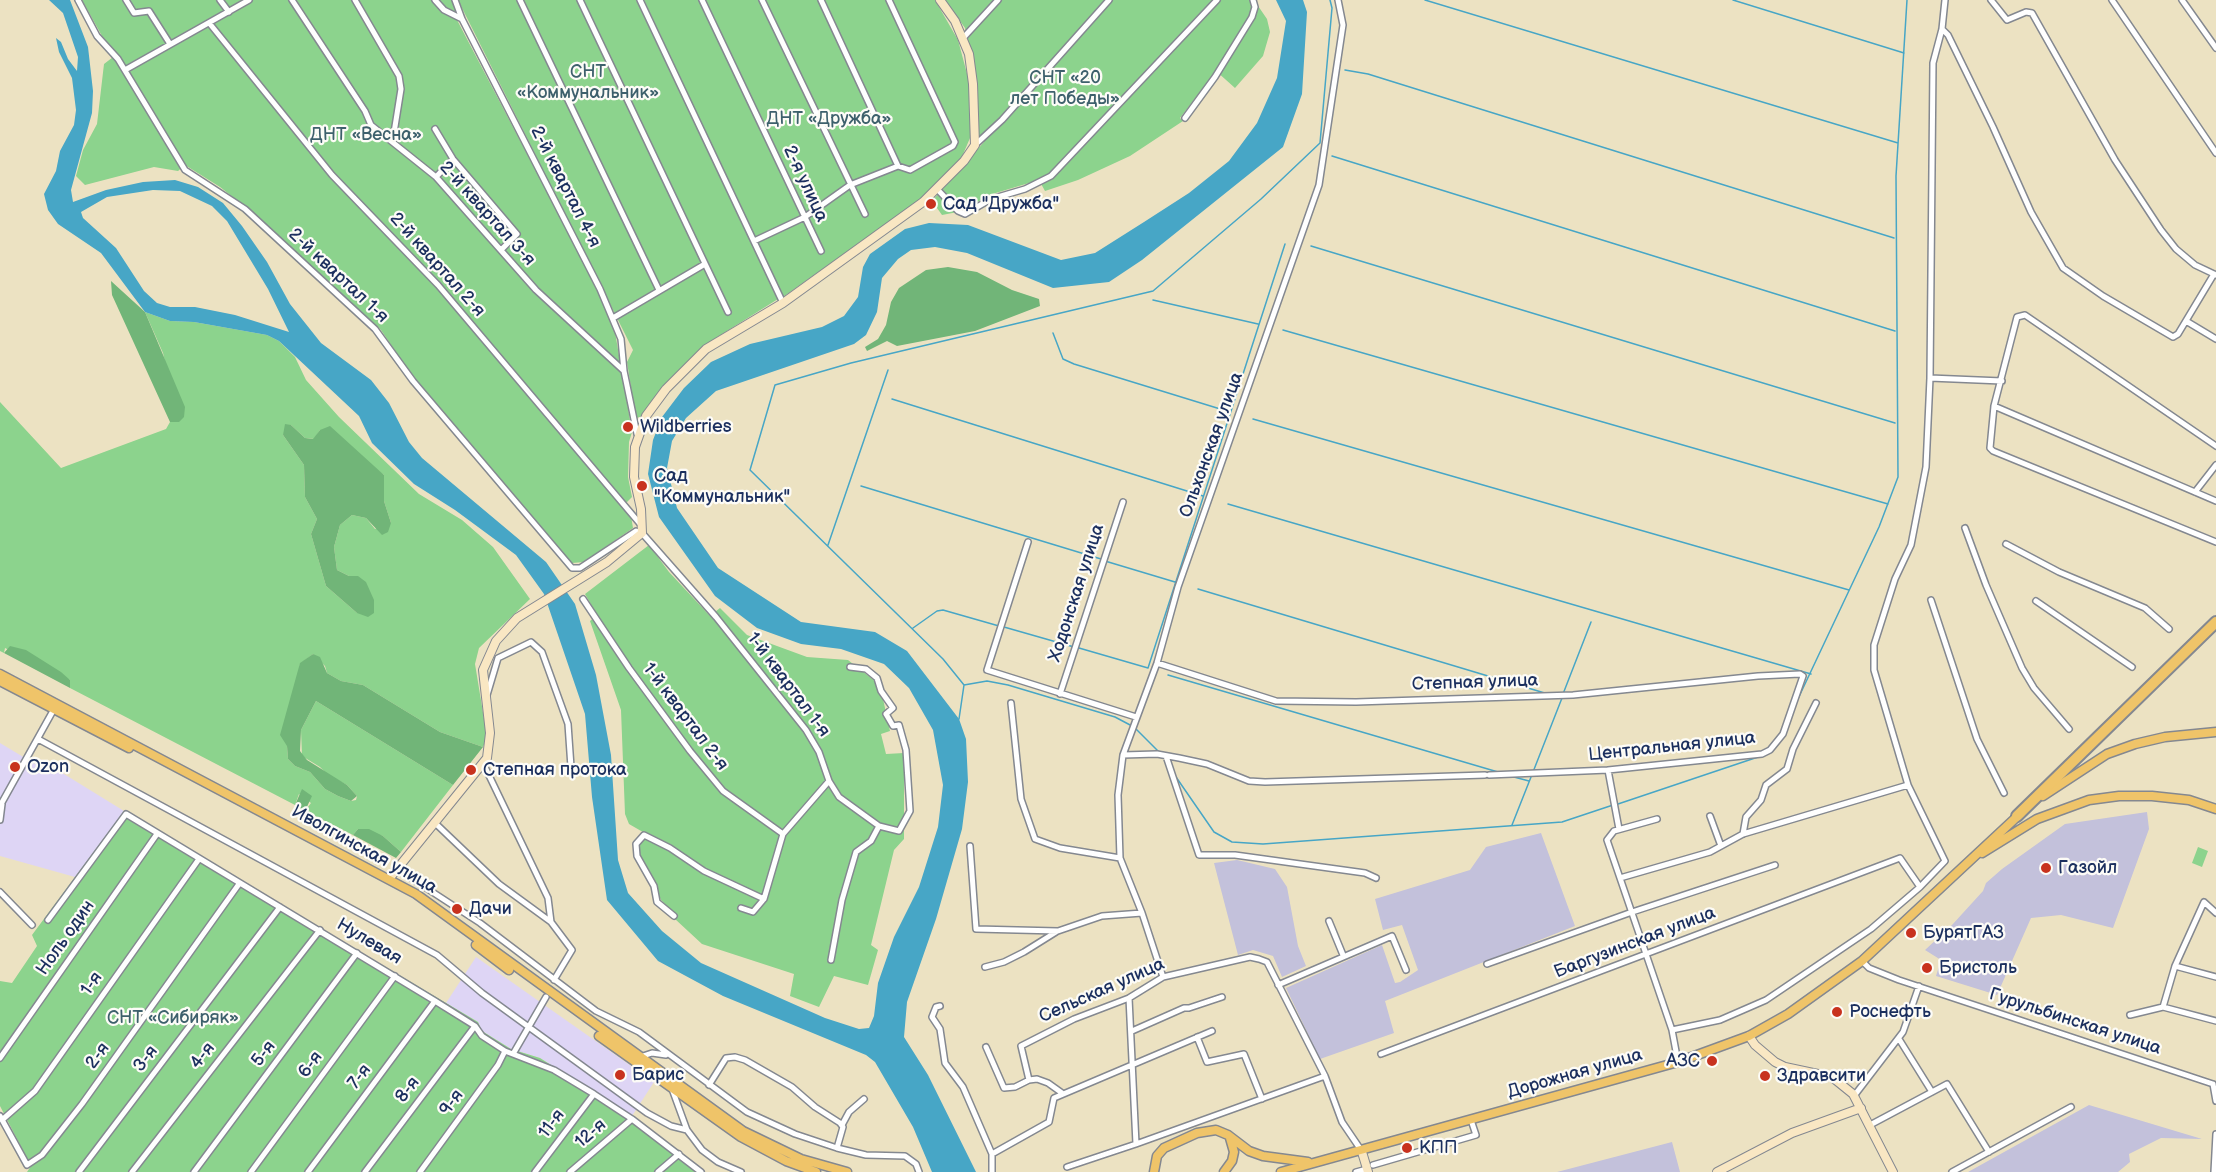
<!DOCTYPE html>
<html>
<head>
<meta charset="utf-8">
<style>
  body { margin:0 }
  canvas { display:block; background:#ece2c2 }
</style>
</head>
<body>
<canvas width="2216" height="1172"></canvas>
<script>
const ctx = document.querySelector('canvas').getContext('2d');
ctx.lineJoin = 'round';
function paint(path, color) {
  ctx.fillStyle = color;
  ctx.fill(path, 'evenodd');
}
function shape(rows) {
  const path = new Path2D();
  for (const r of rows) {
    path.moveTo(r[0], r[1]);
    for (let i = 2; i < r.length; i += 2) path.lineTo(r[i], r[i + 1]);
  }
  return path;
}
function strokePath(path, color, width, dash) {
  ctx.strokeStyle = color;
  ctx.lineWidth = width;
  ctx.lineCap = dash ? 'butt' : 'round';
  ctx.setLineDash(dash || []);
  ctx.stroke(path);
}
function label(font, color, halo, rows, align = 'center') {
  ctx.font = font + ' "Balsamiq Sans",sans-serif';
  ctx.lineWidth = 4.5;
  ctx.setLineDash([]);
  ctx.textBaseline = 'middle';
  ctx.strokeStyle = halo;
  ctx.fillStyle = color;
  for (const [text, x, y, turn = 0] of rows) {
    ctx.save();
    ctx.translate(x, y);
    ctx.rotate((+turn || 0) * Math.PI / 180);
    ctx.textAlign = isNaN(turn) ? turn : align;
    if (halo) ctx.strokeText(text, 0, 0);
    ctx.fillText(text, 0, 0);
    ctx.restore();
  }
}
paint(shape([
  [0,743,35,764,38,758,124,811,75,877,0,856],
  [476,957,654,1082,632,1116,540,1058,511,1049,482,1031,478,1022,446,1003]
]), '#ded5f5');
paint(shape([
  [2147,812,2149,829,2113,928,2061,915,2031,918,1997,995,1936,976,1941,960,1925,950,1952,925,1983,891,1986,883,2002,869,2065,824],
  [1541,833,1575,926,1385,1001,1394,1033,1320,1059,1286,988,1382,945,1395,983,1400,982,1418,970,1402,925,1383,930,1375,899,1470,870,1486,847],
  [1237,860,1275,869,1287,887,1298,946,1306,966,1282,977,1273,956,1253,950,1238,955,1214,863],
  [2089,1105,2202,1139,2161,1138,2129,1154,2130,1162,2118,1172,1968,1172],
  [1672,1142,1680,1172,1557,1172]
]), '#c3c1db');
paint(shape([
  [82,0,454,0,456,18,598,290,615,332,632,432,629,442,628,477,632,497,623,506,631,516,633,528,584,562,572,563,414,379,381,330,256,215,220,187,185,165,178,171,154,167,85,185,76,176,83,150,97,124,104,64,117,54,102,36],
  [458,0,636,0,778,299,703,346,666,384,640,417,632,419,635,413,627,362,633,350],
  [644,0,935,0,958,40,970,85,970,138,961,159,920,200,783,297],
  [945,0,1254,0,1267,19,1270,32,1263,56,1235,88,1216,71,1180,118,1183,121,1130,156,1078,180,1045,191,1039,180,989,195,963,211,942,215,932,201,984,142,976,133,971,53,965,28],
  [145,312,170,321,194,322,267,335,279,341,295,357,306,380,339,417,419,494,462,520,493,547,530,599,479,648,475,664,487,737,483,747,440,732,363,685,341,681,327,673,325,666,313,654,300,664,287,746,288,759,295,766,310,772,325,789,338,796,351,801,356,800,357,796,347,785,328,775,320,767,302,756,301,730,316,701,453,785,401,852,383,836,358,829,353,835,305,811,311,803,299,794,295,805,70,688,70,680,5,648,4,653,0,651,0,402,61,468,166,429,170,422,179,422,163,353],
  [291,425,305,438,314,439,320,430,384,475,384,501,391,523,375,529,366,518,352,515,340,525,334,547,337,570,349,576,357,613,326,586,311,534,317,519,305,497,304,465,283,435],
  [649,545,669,572,710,616,720,608,747,635,807,657,848,660,880,685,890,731,881,734,886,754,904,753,904,839,894,850,871,945,878,950,868,985,834,976,819,1007,790,996,794,974,702,944,675,919,677,916,661,900,640,856,639,845,648,835,629,824,625,814,621,710,590,621,597,615,585,594],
  [124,811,478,1022,482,1031,511,1049,540,1058,643,1123,705,1172,27,1172,31,1166,0,1106,0,981,12,983,37,946,32,935],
  [2198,847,2208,851,2202,867,2192,863]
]), '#8cd38d');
paint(shape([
  [948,267,977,272,1012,290,1039,299,1040,306,975,331,897,346,887,341,867,351,865,347,878,339,886,325,891,302,899,288,926,270],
  [111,281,145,312,185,407,184,417,179,422,170,422,112,295],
  [285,424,291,425,305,438,313,439,320,430,330,426,384,475,384,501,391,523,388,532,382,535,366,518,352,515,340,525,334,547,337,570,349,576,358,576,366,582,374,600,374,613,368,617,357,613,326,586,311,534,317,519,305,497,304,465,283,435],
  [10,646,26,650,61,672,70,680,70,688,4,653],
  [313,654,320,657,327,673,341,681,363,685,440,732,483,747,453,785,316,701,301,730,300,751,307,760,347,785,357,796,351,801,338,796,325,789,310,772,295,766,288,759,287,746,280,735,300,663],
  [302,789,312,796,305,811,295,805],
  [358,829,369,829,383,836,401,852,396,858,353,835]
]), '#71b578');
paint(shape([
  [49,0,70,0,88,47,93,91,92,113,71,190,73,202,106,190,143,182,175,180,198,187,223,203,242,226,267,262,290,304,321,343,371,380,389,403,409,442,422,458,546,562,575,604,596,675,611,755,618,860,628,893,662,931,701,963,825,1018,859,1029,869,1028,874,1016,878,983,894,937,919,887,938,827,943,785,933,730,909,688,884,664,841,649,801,644,757,628,715,596,659,517,648,474,653,440,662,417,684,388,711,362,750,344,822,327,844,316,858,297,863,267,870,254,905,229,929,223,968,225,1061,260,1095,253,1144,222,1189,193,1229,161,1257,123,1277,78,1286,21,1276,0,1303,0,1307,12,1302,94,1283,147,1142,260,1109,282,1053,288,967,253,935,247,911,250,898,259,882,278,877,312,866,335,854,344,716,391,686,418,672,441,667,468,677,508,718,568,801,622,875,632,907,651,959,719,966,739,968,782,962,829,936,919,907,1002,904,1037,928,1075,976,1172,932,1172,913,1127,875,1062,866,1055,723,996,658,961,607,900,592,797,585,714,544,594,516,555,455,510,414,484,372,443,359,416,279,341,267,335,194,322,170,321,145,312,101,253,58,224,48,210,44,194,56,171,60,151,74,125,76,110,72,78,59,52,56,38,61,42,68,59,77,71,78,57,63,13],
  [153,190,180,191,212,206,227,221,268,289,289,332,235,315,195,307,170,307,157,303,144,291,116,248,83,218,81,212,107,197]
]), '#47a6c6');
strokePath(shape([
  [1425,0,1898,143],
  [1733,0,1904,53],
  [1345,70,1368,74,1894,238],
  [1332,156,1895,331],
  [1311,246,1895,423],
  [1153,300,1258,324],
  [1283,330,1888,504],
  [1053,333,1063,359,1074,364,1230,412],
  [892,399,1203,496],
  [1253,419,1849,590],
  [861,486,1101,559],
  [1228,504,1811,674],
  [828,545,888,370],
  [1105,561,1175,582],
  [1198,589,1548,694],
  [1004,627,1074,647],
  [913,628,937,611,943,610,999,626],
  [1079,648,1148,668,1285,244],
  [1168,675,1498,772],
  [964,685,987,681,1008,685,1115,717,1132,726],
  [1563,694,1591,622],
  [1796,703,1879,527,1898,477,1896,176,1907,0],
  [959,719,964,685,943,659,750,470,775,385,851,363,1153,291,1261,199,1320,143,1332,8,1330,0],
  [1136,729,1158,751],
  [1533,772,1562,698],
  [1176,777,1214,832,1232,842,1263,844,1562,822,1613,805],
  [1514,777,1529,781],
  [1618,804,1761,756],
  [1512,825,1531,777]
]), '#47a6c6', 1.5);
const street = shape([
  [78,0,97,36,118,59,185,170,245,209,375,329,413,381,572,568,580,568,636,531,642,533,716,617,806,730,819,752,829,781,839,797,879,826,871,841,856,852,842,900,831,960],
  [126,0,134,13,149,11,170,44],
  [220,0,229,12],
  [292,0,365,111,371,125,436,177,536,290,624,371,637,434],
  [355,0,399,76,401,89,393,139],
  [435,0,444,10,462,19,600,289,621,339,624,371],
  [455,0,462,19],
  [520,0,659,290],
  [580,0,728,312],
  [640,0,783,303],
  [702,0,821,251],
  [762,0,865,214],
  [821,0,898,166],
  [1991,0,2007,20,2026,12,2032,13,2115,160,2161,230,2176,249,2195,265,2216,275],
  [2112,0,2216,153],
  [2182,0,2216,48],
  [210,24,332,175,438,285,641,525],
  [1942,29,1948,35,1993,127,2031,212,2063,268,2103,296,2173,337,2178,334,2214,274],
  [964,37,998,0],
  [125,70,249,0],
  [1185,118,1215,77,1252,17,1255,7,1253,0],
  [435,129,453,159,517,234,502,249],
  [975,145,1002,120,1109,0],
  [436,177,453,159],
  [937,189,958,211,965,214,991,199,1025,189,1051,176,1217,0],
  [754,241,805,217,850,185,898,166,910,170,953,146,955,142,889,0],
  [613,318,705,264],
  [2186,321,2216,339],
  [1930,378,2002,381],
  [1994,406,2216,501],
  [2216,446,2025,315,2017,317,1994,406,1990,448,1993,451,2216,542],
  [2195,492,2216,465],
  [1965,528,1986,585,2022,668,2034,688,2069,729],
  [1028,542,987,670,1136,717],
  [2006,544,2059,572,2145,608,2169,629],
  [583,599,629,668,690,751,723,791,783,834],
  [1931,600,1977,739,2004,793],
  [2036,601,2132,667],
  [1157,663,1276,701,1356,702,1573,695,1758,676,1800,674,1803,676,1783,734,1770,750,1762,754,1608,770,1489,775],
  [850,667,866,669,877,678,881,691,893,708,886,714,893,726,899,725,906,750,910,811,899,831,879,826],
  [1060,694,1123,502],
  [487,695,498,658,531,642,542,652,568,724,571,767],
  [1011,703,1021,799,1035,839,1060,848,1120,858],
  [38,739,437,955,482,993,647,1113,671,1126,687,1130],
  [1123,755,1157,754,1179,758,1207,764,1249,781,1265,782,1485,775],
  [1166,756,1199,855,1235,855,1365,873,1376,878],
  [484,765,548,898,551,922,572,950,554,980],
  [1608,770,1619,829],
  [1908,785,1874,670,1874,645,1895,579,1911,545,1926,467,1930,378,1933,63,1942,29,1945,0],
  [0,806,54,709],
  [1710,816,1721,846],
  [1657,819,1614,831,1607,840,1672,1030,1678,1062],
  [0,820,2,804],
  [434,822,499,884,551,922],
  [1743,834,1746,817,1761,800,1766,785,1787,769,1793,749,1816,703],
  [970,846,976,929,1058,931,1102,916,1142,913,1163,977],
  [397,869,480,923,596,1011,639,1032,747,1112,795,1134,837,1148,866,1155,905,1156,916,1164,919,1172],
  [1620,878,1710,852,1743,834,1908,785,1945,861,1920,887],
  [0,892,32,925],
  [741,908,753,912,764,899,783,834,829,781],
  [1142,913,1120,858,1118,795,1123,755,1157,663,1178,587,1319,185,1343,25,1338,0],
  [674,916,657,902,654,886,637,856,636,844,644,835,670,848,704,871,764,899],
  [48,920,126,814,435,1001,475,1026,482,1036,505,1051,554,1070,594,1094,632,1119,701,1172],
  [1329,921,1343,955],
  [1862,961,1869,968,1899,980,2213,1084],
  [1487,964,1632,912,1775,865],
  [2175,966,2204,902,2216,913],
  [985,967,1004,962,1024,952,1056,932],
  [1278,985,1392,936,1406,970],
  [940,1006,936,1007,932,1017,940,1029,945,1063,963,1087,992,1154],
  [2163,1007,2216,1021],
  [2130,1015,2163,1007,2175,966,2216,977],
  [1132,1031,1184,1008,1189,1008,1222,997],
  [1197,1037,1207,1062,1244,1054,1262,1099],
  [1899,1039,1932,1092],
  [986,1047,1004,1088,1015,1087,1029,1080,1021,1046,1074,1019,1129,998,1163,977,1250,957,1259,959,1267,962,1325,1076,1342,1122,1361,1150],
  [513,1054,546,997],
  [1381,1054,1900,858,1920,887,1871,929,1766,1000,1720,1020,1672,1030],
  [640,1057,652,1053,666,1055],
  [0,1058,157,834],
  [1029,1080,1037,1079,1048,1083,1062,1093],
  [2213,1084,2216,1101],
  [709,1085,726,1058,735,1057,745,1060,792,1087,815,1107,840,1123,843,1127,837,1148],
  [672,1089,687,1130,702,1150,718,1162,741,1172],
  [1854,1096,1903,1032,1919,986],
  [0,1116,27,1165,42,1155,82,1104,239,884],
  [2,1120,35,1091,199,859],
  [842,1125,849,1112,864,1099],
  [1870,1125,1947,1084,1989,1152],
  [1136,1144,1325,1076],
  [1373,1165,1476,1135,1471,1120],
  [1067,1167,1136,1144,1129,998],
  [79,1172,280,907],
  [132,1172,320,930],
  [194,1172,357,953],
  [251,1172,395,976],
  [308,1172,435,1001],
  [365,1172,475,1026],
  [420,1172,498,1065,505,1051],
  [535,1172,594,1094],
  [570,1172,632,1119],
  [658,1172,679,1154],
  [992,1172,992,1154,1049,1122,1054,1098,1212,1031],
  [1356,1172,1367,1169],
  [1952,1172,2071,1107],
  [2214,1172,2216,1134]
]);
const secondary = shape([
  [389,879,487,758,490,733,483,670,496,641,517,618,607,562,642,533,641,509,634,477,635,447,646,416,666,389,706,349,783,303,923,202,964,161,975,145,973,84,969,54,955,21,940,0],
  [1749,1036,1755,1045,1775,1062,1785,1067,1832,1077,1853,1094,1893,1172],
  [1362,1152,1368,1172],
  [1717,1172,1792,1133,1861,1108]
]);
const primary = shape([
  [0,674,416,894,743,1131,801,1159,847,1172],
  [0,681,129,748],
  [2043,796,2107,754,2135,744,2165,737,2216,732],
  [1982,853,2037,819,2089,800,2119,796,2152,796,2189,800,2216,809],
  [476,945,509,970],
  [599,1036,741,1137,786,1161,816,1172],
  [1154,1172,1157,1156,1164,1148,1197,1133,1216,1130,1228,1135,1249,1151,1263,1156,1308,1162],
  [1224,1172,1232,1161,1234,1152,1230,1138],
  [1281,1172,1678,1062,1749,1036,1788,1014,1862,961,2021,813]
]);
const highway = shape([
  [2017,816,2216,622]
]);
strokePath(street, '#848890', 8);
strokePath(secondary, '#848890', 10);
strokePath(primary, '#848890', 11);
strokePath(highway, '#848890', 14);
strokePath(street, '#fff', 5);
strokePath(secondary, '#f9e7c3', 8);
strokePath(primary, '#efc469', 8);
strokePath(highway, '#efc469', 10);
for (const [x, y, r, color] of [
  [931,204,6,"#c8321e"],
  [628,427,6,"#c8321e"],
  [642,486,6,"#c8321e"],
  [15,767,6,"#c8321e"],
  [471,770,6,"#c8321e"],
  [2046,868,6,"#c8321e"],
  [457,909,6,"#c8321e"],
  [1911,933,6,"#c8321e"],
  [1927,968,6,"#c8321e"],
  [1837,1012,6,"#c8321e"],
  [1712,1061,6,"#c8321e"],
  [620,1075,6,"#c8321e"],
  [1765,1076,6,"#c8321e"],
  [1407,1148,6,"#c8321e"]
]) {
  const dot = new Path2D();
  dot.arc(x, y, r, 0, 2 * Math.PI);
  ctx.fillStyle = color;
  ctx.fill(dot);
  strokePath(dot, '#fdfcf7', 2);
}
label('18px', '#3d606c', '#fdfcf7', [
  ["СНТ",588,72],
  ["«Коммунальник»",588,93],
  ["СНТ «20",1065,78],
  ["лет Победы»",1065,99],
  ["ДНТ «Дружба»",829,119],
  ["ДНТ «Весна»",366,135],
  ["СНТ «Сибиряк»",173,1018]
]);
label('18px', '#1b2f5e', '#fdfcf7', [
  ["2-я улица",805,184,65],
  ["2-й квартал 4-я",565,187,63],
  ["2-й квартал 3-я",487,214,48],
  ["2-й квартал 2-я",437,265,48],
  ["2-й квартал 1-я",338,276,43],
  ["Ольхонская улица",1212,445,-70],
  ["Ходонская улица",1077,593,-72],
  ["Степная улица",1475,683,-2],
  ["1-й квартал 1-я",788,685,53],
  ["1-й квартал 2-я",685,717,53],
  ["Центральная улица",1672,747,-6],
  ["Иволгинская улица",364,850,29],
  ["Ноль один",66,938,-55],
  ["Нулевая",369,942,31],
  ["Баргузинская улица",1635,943,-21],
  ["1-я",92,984,-55],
  ["Сельская улица",1102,991,-24],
  ["Гурульбинская улица",2075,1022,18],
  ["5-я",264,1054,-53],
  ["2-я",98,1056,-54],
  ["4-я",203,1056,-52],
  ["3-я",146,1059,-53],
  ["6-я",311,1065,-54],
  ["Дорожная улица",1575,1074,-16],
  ["7-я",360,1077,-53],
  ["8-я",408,1090,-53],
  ["9-я",452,1103,-54],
  ["11-я",552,1124,-53],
  ["12-я",591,1134,-41]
]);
label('18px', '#1b2f5e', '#fdfcf7', [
  ["Сад \"Дружба\"",943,204],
  ["Wildberries",640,427],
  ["Сад",654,476],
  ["\"Коммунальник\"",654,497],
  ["Ozon",27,767],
  ["Степная протока",483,770],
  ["Газойл",2058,868],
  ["Дачи",469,909],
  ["БурятГАЗ",1923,933],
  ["Бристоль",1939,968],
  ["Роснефть",1849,1012],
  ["АЗС",1700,1061,"right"],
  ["Барис",632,1075],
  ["Здравсити",1777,1076],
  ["КПП",1419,1148]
], 'left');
</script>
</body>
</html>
